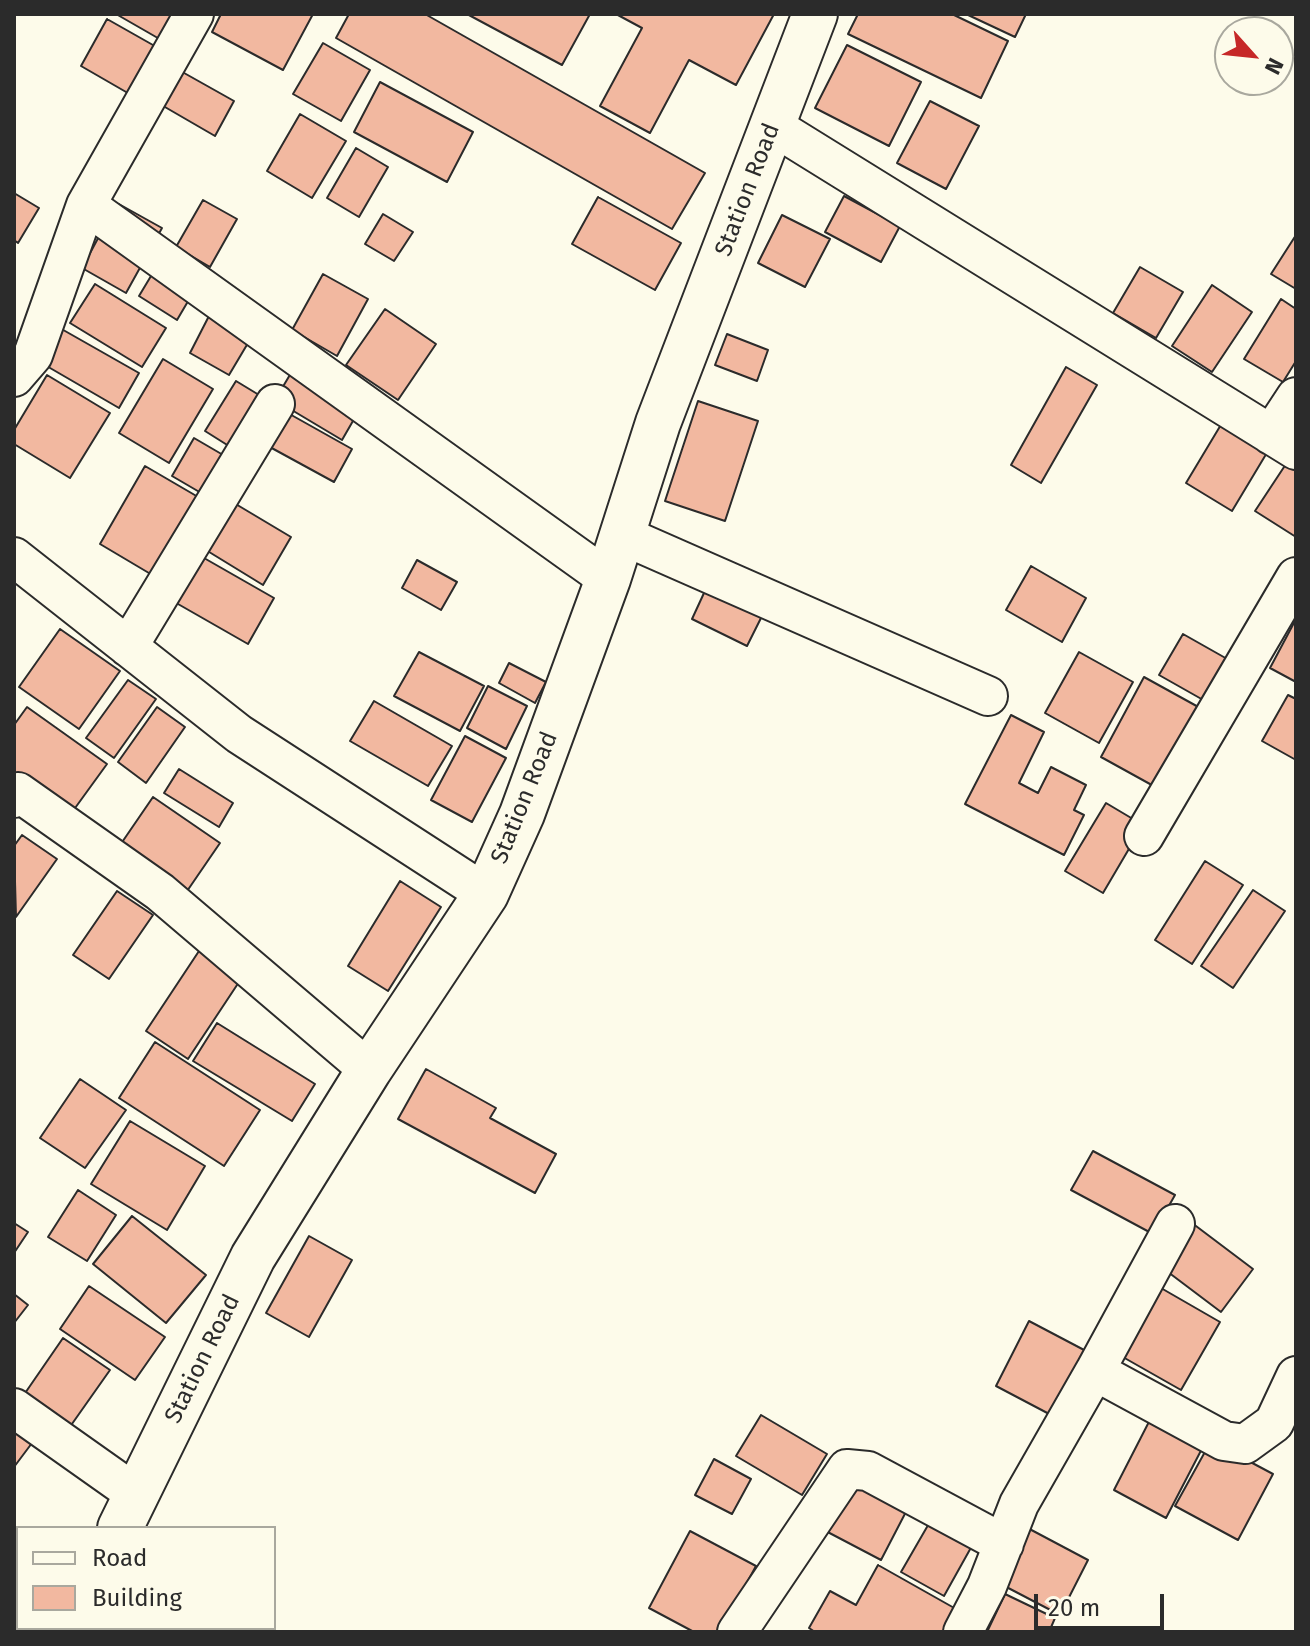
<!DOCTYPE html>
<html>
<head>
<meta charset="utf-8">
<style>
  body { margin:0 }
  #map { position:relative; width:1310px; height:1646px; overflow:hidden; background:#fdfbea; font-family:"Fira Sans",sans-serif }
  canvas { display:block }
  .frame { position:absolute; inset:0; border:16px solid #2b2b2b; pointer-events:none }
  .legend { position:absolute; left:16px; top:1526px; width:260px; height:104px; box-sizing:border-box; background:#fdfbea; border:2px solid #a9a89e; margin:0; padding:10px 14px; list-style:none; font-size:24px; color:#2b2b2b }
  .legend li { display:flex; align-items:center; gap:16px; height:40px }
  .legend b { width:40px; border:2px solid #a9a89e }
  .north { position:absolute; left:1214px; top:16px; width:80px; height:80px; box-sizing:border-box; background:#fdfbea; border:2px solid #a9a89e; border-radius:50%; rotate:117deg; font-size:22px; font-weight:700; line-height:32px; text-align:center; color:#2b2b2b }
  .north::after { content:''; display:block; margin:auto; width:28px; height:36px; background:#c62828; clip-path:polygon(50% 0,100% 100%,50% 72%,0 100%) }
  .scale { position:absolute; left:1034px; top:1594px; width:130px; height:36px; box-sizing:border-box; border:4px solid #2b2b2b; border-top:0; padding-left:10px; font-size:24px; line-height:28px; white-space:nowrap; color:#2b2b2b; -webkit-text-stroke:6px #fdfbea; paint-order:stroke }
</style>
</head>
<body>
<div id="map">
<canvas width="1310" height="1646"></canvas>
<div class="frame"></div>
<ul class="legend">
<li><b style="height:10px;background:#fdfbea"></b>Road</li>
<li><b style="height:22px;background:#f2b8a0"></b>Building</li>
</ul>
<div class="north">N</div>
<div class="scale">20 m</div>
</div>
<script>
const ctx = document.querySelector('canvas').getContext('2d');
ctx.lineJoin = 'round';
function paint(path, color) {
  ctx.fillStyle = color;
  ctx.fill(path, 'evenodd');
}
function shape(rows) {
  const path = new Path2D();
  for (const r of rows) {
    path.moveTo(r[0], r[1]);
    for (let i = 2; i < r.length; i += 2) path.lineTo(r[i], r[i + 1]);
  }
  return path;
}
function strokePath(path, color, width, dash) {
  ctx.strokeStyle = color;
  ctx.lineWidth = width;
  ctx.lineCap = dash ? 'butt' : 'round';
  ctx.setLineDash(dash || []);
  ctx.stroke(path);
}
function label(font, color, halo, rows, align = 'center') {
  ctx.font = font + ' "Fira Sans",sans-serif';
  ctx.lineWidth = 6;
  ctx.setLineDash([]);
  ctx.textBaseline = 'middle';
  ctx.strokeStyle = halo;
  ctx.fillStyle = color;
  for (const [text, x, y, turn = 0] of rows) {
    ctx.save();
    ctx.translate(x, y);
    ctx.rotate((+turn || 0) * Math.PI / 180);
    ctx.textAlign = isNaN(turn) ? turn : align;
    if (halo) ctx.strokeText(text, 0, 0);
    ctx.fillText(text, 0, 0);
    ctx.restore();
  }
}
const building = shape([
  [116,14,178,14,163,41,116,14],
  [221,14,313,14,283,70,212,32,221,14],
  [349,14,425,14,705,173,672,229,336,38,349,14],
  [467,14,590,14,562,65,467,14],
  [616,14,774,14,736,85,689,60,650,133,600,106,642,28,616,14],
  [858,14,952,14,1008,41,981,98,848,34,858,14],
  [966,14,1026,14,1015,37,966,14],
  [107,19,160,49,133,96,81,66,107,19],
  [323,43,370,70,341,121,293,94,323,43],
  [847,45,921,82,889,146,815,108,847,45],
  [177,69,234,101,215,136,158,103,177,69],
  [380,82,473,132,447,182,354,132,380,82],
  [930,101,979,126,946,189,897,163,930,101],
  [300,114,346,141,312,198,267,171,300,114],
  [356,148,388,167,359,217,327,198,356,148],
  [14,193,39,208,18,243,14,240,14,193],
  [844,196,900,226,881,262,825,232,844,196],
  [598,197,681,243,655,290,572,244,598,197],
  [203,200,237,219,210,267,176,247,203,200],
  [117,203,162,228,126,293,82,268,117,203],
  [383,214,413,232,394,261,365,244,383,214],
  [782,215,830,239,805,287,758,263,782,215],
  [1296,235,1296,289,1271,274,1296,235],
  [169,246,207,269,177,320,139,296,169,246],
  [1140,267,1183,292,1156,338,1113,313,1140,267],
  [323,274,368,299,337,356,292,330,323,274],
  [95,284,166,328,142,367,70,323,95,284],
  [1212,285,1252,312,1212,372,1172,346,1212,285],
  [1281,299,1296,309,1296,361,1283,382,1244,359,1281,299],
  [385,309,436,344,398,400,346,365,385,309],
  [210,314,251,338,229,375,190,353,210,314],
  [58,327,139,373,119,408,38,361,58,327],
  [727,334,768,350,757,381,715,365,727,334],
  [163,359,213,389,169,463,119,433,163,359],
  [1066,367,1097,385,1041,483,1011,465,1066,367],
  [294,368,361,407,342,440,275,400,294,368],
  [47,375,110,413,70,478,14,444,14,430,47,375],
  [236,381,264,398,232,448,205,431,236,381],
  [698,401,758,421,725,521,665,501,698,401],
  [286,412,352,449,334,482,268,446,286,412],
  [1225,418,1271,446,1232,511,1186,483,1225,418],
  [194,438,230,459,208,497,172,476,194,438],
  [1286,464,1296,470,1296,537,1255,511,1286,464],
  [145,466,205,501,159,579,100,544,145,466],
  [229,500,291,537,263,585,201,547,229,500],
  [197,554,274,598,248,644,171,600,197,554],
  [417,560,457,582,441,610,402,588,417,560],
  [1031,566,1086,598,1062,642,1006,610,1031,566],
  [710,580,766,608,747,646,692,619,710,580],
  [1296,619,1296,682,1270,668,1296,619],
  [60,629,120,671,79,729,19,687,60,629],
  [1183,634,1229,660,1205,701,1159,675,1183,634],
  [419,652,484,686,460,731,394,696,419,652],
  [1079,652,1133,682,1099,743,1045,713,1079,652],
  [509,663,546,682,535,703,499,683,509,663],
  [1144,677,1202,709,1159,789,1101,757,1144,677],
  [128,680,156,699,114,758,86,738,128,680],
  [488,686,527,706,506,749,467,728,488,686],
  [1288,695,1296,699,1296,760,1262,741,1288,695],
  [374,701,452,746,428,786,350,741,374,701],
  [27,707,107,764,70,815,14,775,14,725,27,707],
  [157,707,185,727,146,783,118,762,157,707],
  [1011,715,1044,732,1019,783,1038,793,1051,767,1086,785,1074,810,1084,815,1064,855,965,804,1011,715],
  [465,736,506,758,472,822,431,800,465,736],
  [179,769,233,803,219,827,164,793,179,769],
  [153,797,220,843,183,897,116,851,153,797],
  [1106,803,1143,825,1103,893,1065,871,1106,803],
  [22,835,57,859,16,917,14,846,22,835],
  [1205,861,1243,885,1192,964,1155,940,1205,861],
  [400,881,441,907,388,991,348,966,400,881],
  [1253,890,1285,911,1233,988,1201,966,1253,890],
  [117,891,153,915,109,979,73,955,117,891],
  [199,951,241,979,188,1059,146,1031,199,951],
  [217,1023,315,1084,292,1121,193,1061,217,1023],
  [155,1042,260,1110,224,1166,119,1098,155,1042],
  [426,1069,496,1108,490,1118,556,1154,535,1193,398,1119,426,1069],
  [80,1079,126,1110,85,1168,40,1138,80,1079],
  [130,1121,205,1166,167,1230,91,1184,130,1121],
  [1093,1151,1175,1195,1153,1234,1071,1190,1093,1151],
  [78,1190,116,1215,87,1261,48,1237,78,1190],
  [132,1216,206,1275,166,1323,93,1264,132,1216],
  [14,1223,28,1232,14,1253,14,1223],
  [1192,1223,1253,1269,1221,1312,1160,1266,1192,1223],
  [309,1236,352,1260,309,1337,266,1313,309,1236],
  [1154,1284,1220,1322,1181,1390,1114,1352,1154,1284],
  [89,1286,165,1337,135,1380,60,1329,89,1286],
  [14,1294,28,1305,14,1323,14,1294],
  [1029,1321,1086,1351,1053,1416,996,1386,1029,1321],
  [63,1338,110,1370,67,1431,21,1399,63,1338],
  [1154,1412,1207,1439,1166,1518,1114,1490,1154,1412],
  [761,1415,827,1454,802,1495,736,1456,761,1415],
  [14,1430,32,1443,14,1467,14,1430],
  [1211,1441,1273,1474,1238,1540,1175,1506,1211,1441],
  [714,1459,751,1479,732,1514,695,1495,714,1459],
  [847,1474,909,1506,881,1560,820,1528,847,1474],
  [931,1520,973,1544,944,1596,901,1572,931,1520],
  [1022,1525,1088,1560,1060,1615,993,1580,1022,1525],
  [690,1531,756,1566,720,1632,694,1632,649,1608,690,1531],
  [14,1549,18,1552,18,1604,14,1611,14,1549],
  [878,1565,956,1609,943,1632,815,1632,809,1628,830,1591,856,1605,878,1565],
  [1005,1594,1055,1618,1049,1632,987,1632,1005,1594],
  [110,1628,173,1628,180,1632,108,1632,110,1628]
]);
paint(building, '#f2b8a0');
strokePath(building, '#2b2b2b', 2);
const street = shape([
  [773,126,1296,450],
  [86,205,608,579],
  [14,377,33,355,86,205,194,14],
  [1271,435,1296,397],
  [622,535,988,696],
  [14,557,239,734,486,894],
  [128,647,275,404],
  [14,798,18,792,160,892,369,1070],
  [1144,836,1296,577],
  [1095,1371,1175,1224],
  [14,1408,137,1495],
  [205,1628,211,1632],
  [737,1632,847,1469,868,1471,1004,1544],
  [963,1632,987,1586,1019,1504,1095,1371,1224,1441,1245,1444,1274,1423,1296,1376]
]);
const secondary = shape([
  [120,1528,253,1257,369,1070,486,894,522,814,608,579,658,423,815,14],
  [61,1632,63,1628]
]);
strokePath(street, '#2b2b2b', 42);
strokePath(secondary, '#2b2b2b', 48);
strokePath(street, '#fdfbea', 38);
strokePath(secondary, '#fdfbea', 44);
label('24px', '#2b2b2b', '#fdfbea', [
  ["Station Road",748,190,-69],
  ["Station Road",525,798,-68],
  ["Station Road",203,1359,-64]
]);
</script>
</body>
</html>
